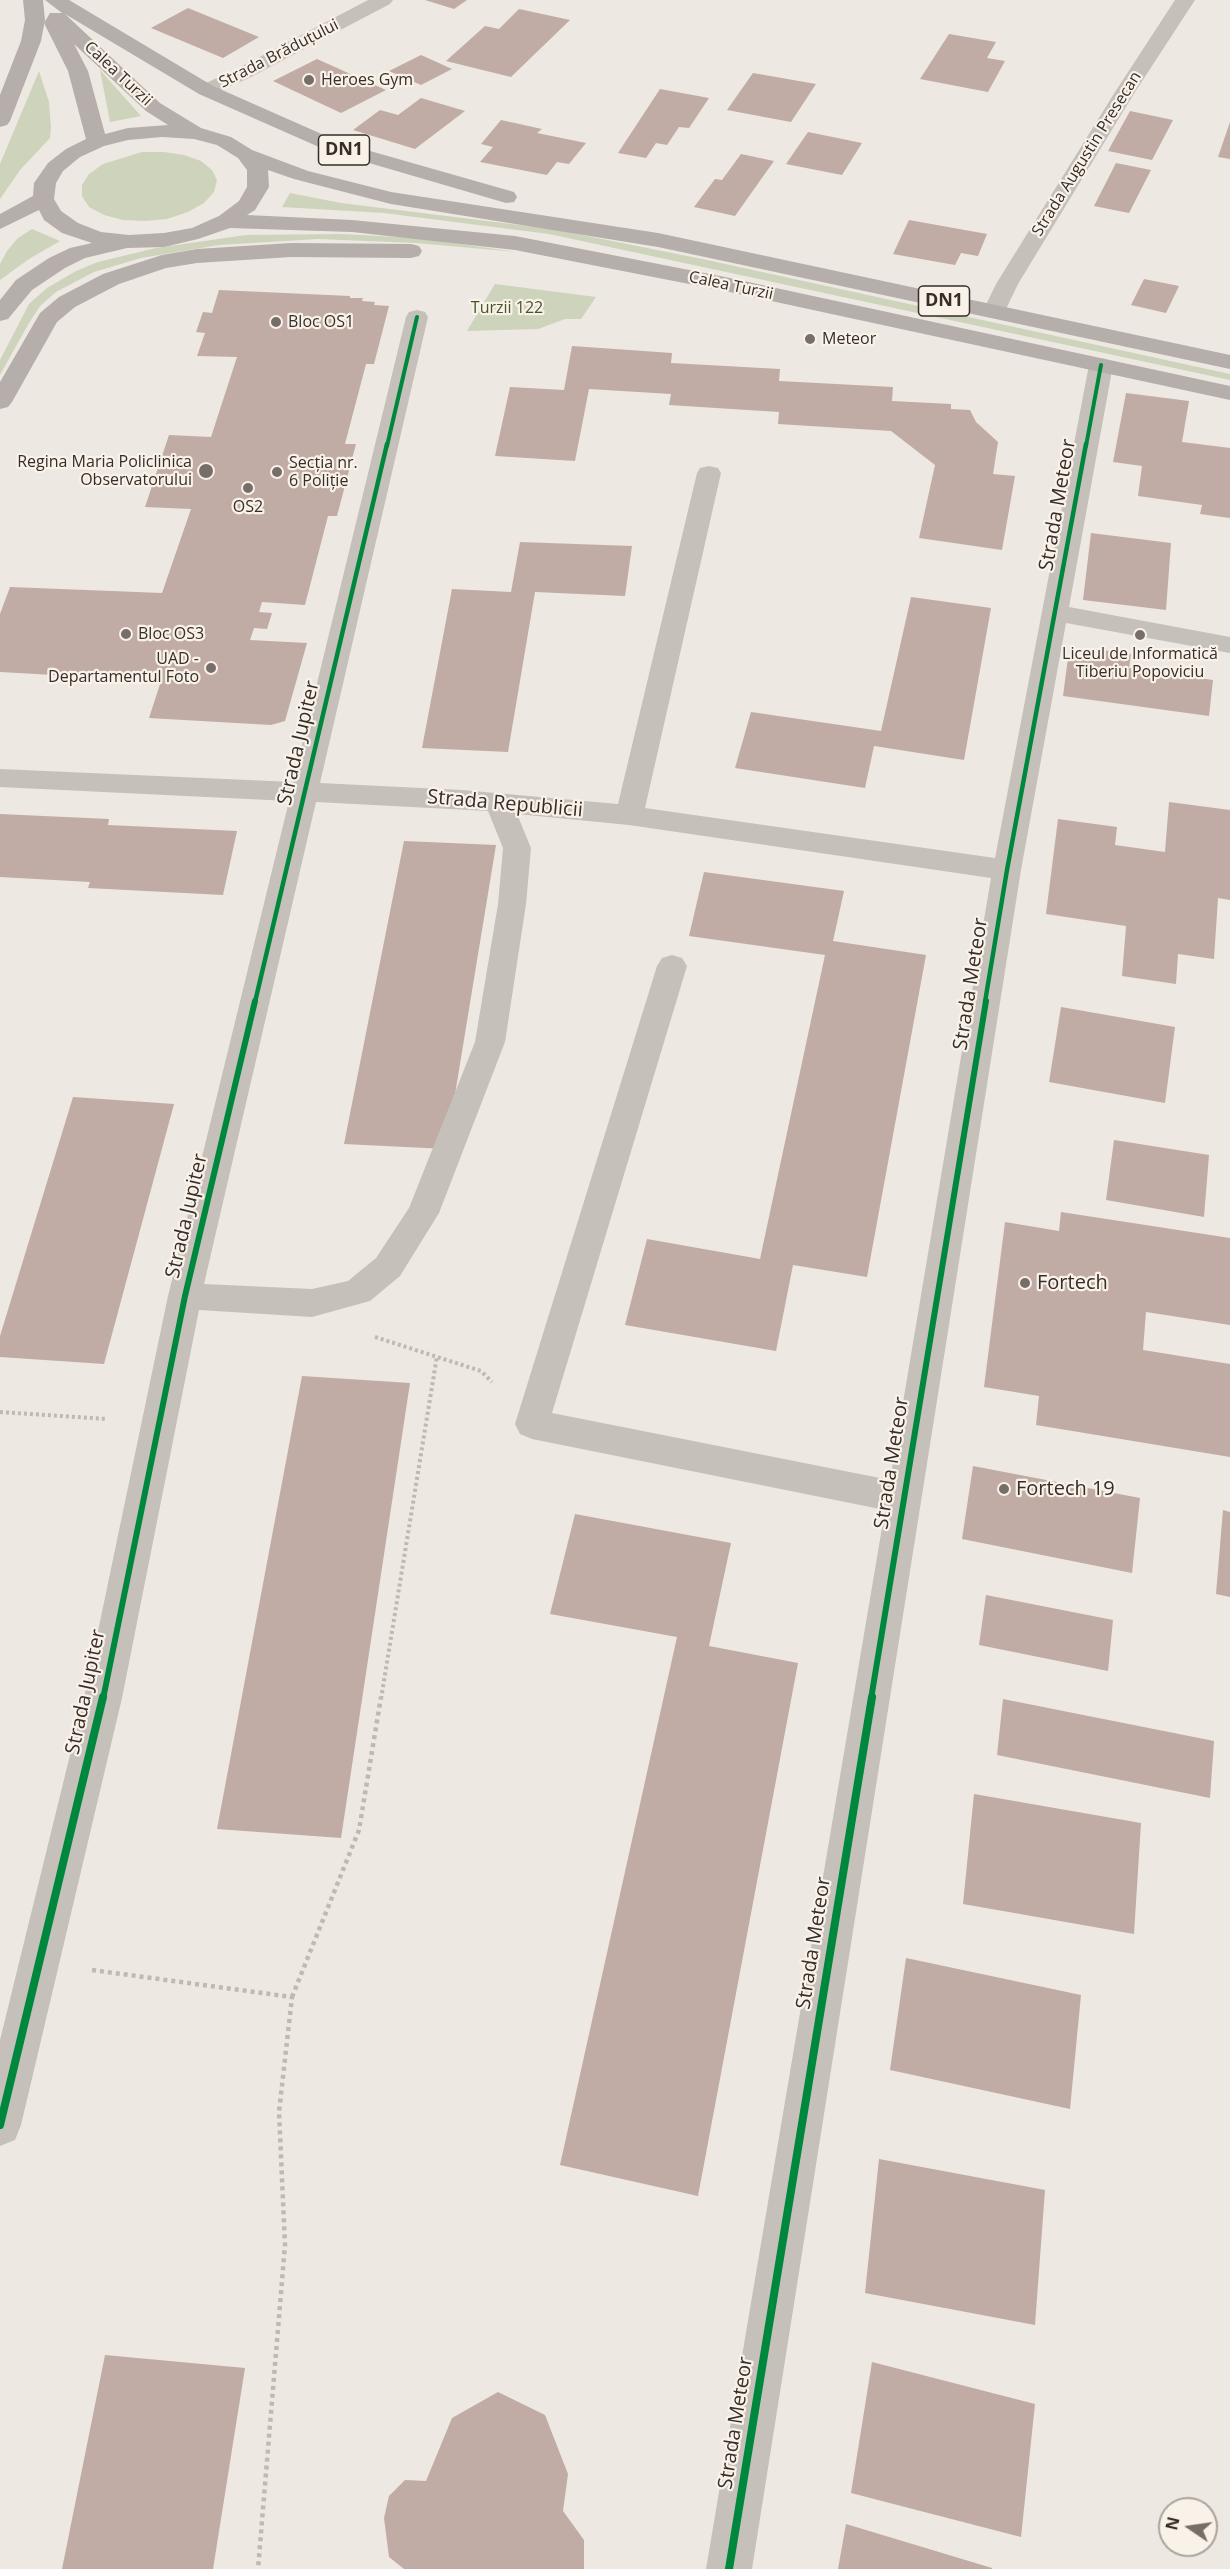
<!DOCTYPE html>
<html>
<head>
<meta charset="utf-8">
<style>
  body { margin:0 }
  #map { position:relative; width:1230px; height:2569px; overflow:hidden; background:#ede8e2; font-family:"Open Sans",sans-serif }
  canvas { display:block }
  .north { position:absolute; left:1158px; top:2497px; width:60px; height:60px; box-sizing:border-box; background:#f9f2e9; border:2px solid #aba39c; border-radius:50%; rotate:283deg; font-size:16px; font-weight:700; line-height:24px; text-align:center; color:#372d29 }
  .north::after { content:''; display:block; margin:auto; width:21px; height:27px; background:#776e6a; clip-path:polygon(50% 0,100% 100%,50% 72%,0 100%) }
</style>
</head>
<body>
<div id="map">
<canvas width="1230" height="2569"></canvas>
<div class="north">N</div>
</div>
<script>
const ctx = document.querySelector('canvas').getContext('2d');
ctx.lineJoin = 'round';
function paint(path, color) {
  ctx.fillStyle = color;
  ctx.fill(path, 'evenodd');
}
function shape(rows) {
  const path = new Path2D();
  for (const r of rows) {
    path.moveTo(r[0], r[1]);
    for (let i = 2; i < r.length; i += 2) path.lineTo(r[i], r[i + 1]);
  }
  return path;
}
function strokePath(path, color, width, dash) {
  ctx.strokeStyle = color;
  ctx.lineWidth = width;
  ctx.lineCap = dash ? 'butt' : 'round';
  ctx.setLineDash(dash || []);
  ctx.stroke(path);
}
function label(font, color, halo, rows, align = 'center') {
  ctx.font = font + ' "Open Sans",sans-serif';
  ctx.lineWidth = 4.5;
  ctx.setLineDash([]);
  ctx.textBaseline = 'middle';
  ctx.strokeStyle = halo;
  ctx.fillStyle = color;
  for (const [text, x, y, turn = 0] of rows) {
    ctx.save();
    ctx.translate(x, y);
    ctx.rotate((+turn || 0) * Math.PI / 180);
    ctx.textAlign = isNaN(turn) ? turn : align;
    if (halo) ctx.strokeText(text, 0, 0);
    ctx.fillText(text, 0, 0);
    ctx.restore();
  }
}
paint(shape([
  [100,70,141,116,110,122],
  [39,71,49,102,51,128,50,138,20,170,0,199,0,164],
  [142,152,164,152,184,155,201,161,212,170,217,180,214,192,204,203,188,212,167,219,145,221,123,220,104,215,89,207,82,196,82,185,89,174,103,164],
  [290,193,341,203,552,229,707,260,1230,374,1230,380,549,234,384,213,282,207],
  [32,229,60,241,29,259,0,280,0,264,7,251,18,238],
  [341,234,418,238,517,252,416,243,318,239,219,245,141,258,94,272,56,292,40,306,29,323,0,375,0,360,29,304,47,288,76,271,98,262,156,248,246,235],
  [495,284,596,297,581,319,565,319,538,329,467,331]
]), '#ced3bc');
paint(shape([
  [425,0,467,0,454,9],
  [188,8,259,37,223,58,151,28],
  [519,9,570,20,511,77,446,61,485,26,499,29],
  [949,34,996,42,987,58,1005,61,988,92,920,79],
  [421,55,452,69,421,85,389,71],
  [317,59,386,90,341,113,273,81],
  [753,73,816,84,791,122,727,110],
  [660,89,709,98,689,128,679,127,667,145,656,143,646,158,618,153],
  [421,98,465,111,415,149,353,130,380,110,398,115],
  [1130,111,1173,120,1152,160,1108,151],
  [501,120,542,129,537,133,586,143,569,164,557,162,547,175,480,162,493,147,481,144],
  [1230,122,1230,159,1218,157],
  [808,132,862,143,842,175,786,164],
  [741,154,774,161,735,216,694,207,715,179,722,180],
  [1116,163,1151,170,1129,213,1094,206],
  [909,220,987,234,978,256,961,253,955,265,893,254],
  [1144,279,1179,286,1166,313,1131,305],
  [219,290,350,296,350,298,363,298,362,301,375,302,374,305,389,306,374,364,366,364,345,444,356,444,337,516,328,516,305,605,262,602,259,612,272,613,267,629,254,628,250,640,307,643,285,721,271,725,149,718,161,681,0,672,0,614,10,587,162,593,191,509,145,507,169,435,211,437,237,357,197,356,205,333,196,332,203,312,212,313],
  [572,346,672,353,671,363,780,369,779,381,893,387,892,401,951,404,951,409,970,410,976,422,998,442,993,474,1015,476,1002,550,919,538,935,465,891,431,778,424,779,412,669,405,671,394,589,389,575,461,495,456,510,387,564,390],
  [1126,393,1189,401,1182,442,1230,448,1230,518,1200,514,1202,505,1138,496,1142,466,1113,462],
  [1091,533,1171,543,1166,610,1083,600],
  [520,542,632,546,625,596,535,592,508,752,422,748,452,589,511,592],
  [911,597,991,608,964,760,874,746,865,788,735,768,751,712,881,731],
  [1095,649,1131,654,1129,668,1213,680,1209,716,1063,696,1068,658,1093,661],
  [1169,802,1230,810,1230,900,1218,898,1214,959,1178,954,1176,984,1122,976,1126,926,1046,914,1058,819,1117,827,1115,845,1165,852],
  [0,814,109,819,108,825,237,831,223,895,88,888,90,882,0,877],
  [404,841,496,845,446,1149,344,1144],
  [704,872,844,891,833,941,926,955,867,1277,793,1265,776,1351,625,1325,647,1239,760,1259,825,955,689,936],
  [1061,1007,1175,1027,1165,1103,1049,1082],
  [73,1097,174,1104,104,1364,0,1357,0,1336],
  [1114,1140,1209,1155,1204,1217,1106,1200],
  [1061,1212,1230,1238,1230,1325,1146,1312,1143,1350,1230,1364,1230,1457,1036,1425,1039,1396,984,1387,1005,1222,1059,1231],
  [302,1376,410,1383,341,1838,217,1829],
  [973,1466,1140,1498,1132,1573,962,1539],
  [1223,1510,1230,1512,1230,1597,1216,1594],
  [575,1514,731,1543,709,1646,798,1663,698,2196,560,2165,677,1637,550,1614],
  [986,1595,1113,1620,1108,1671,979,1645],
  [1003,1699,1214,1741,1210,1798,997,1755],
  [974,1794,1141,1823,1134,1934,963,1904],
  [906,1958,1081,1995,1070,2109,890,2070],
  [879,2159,1045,2190,1035,2325,865,2293],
  [105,2355,245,2368,213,2569,62,2569],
  [872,2362,1035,2404,1021,2537,851,2493],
  [498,2392,545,2415,568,2474,563,2511,584,2540,584,2569,404,2569,389,2557,384,2518,389,2496,405,2480,426,2481,452,2418],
  [846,2524,992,2568,992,2569,838,2569]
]), '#c0aca4');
strokePath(shape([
  [375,1337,481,1371,492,1382],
  [0,1412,107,1419],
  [381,1699,437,1356]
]), '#bfb8b3', 4, [3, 3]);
strokePath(shape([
  [92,1970,292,1997,279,2112,285,2245,258,2569],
  [292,1997,359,1830,381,1697]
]), '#bfb8b3', 4.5, [4, 4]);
paint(shape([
  [368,0,393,0,390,4,247,79,206,96,199,94,196,90,199,86,233,71,368,0],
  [1175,0,1195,0,1135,92,1018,284,1005,311,1002,316,994,318,986,316,983,311,996,284,1115,92,1175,0],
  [417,310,425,312,428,317,320,783,462,790,618,804,697,473,700,468,709,466,718,468,721,473,645,808,995,858,1089,365,1093,360,1101,358,1109,360,1113,365,1069,607,1230,637,1230,653,1066,623,1021,870,752,2569,706,2569,885,1510,532,1439,520,1434,515,1424,657,966,662,958,672,955,682,958,687,966,552,1413,890,1480,991,878,629,825,517,814,531,848,526,904,505,1042,439,1213,400,1276,370,1301,312,1317,199,1310,122,1698,21,2125,15,2140,0,2146,0,2040,84,1698,168,1296,289,801,0,787,0,769,293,782,406,317,409,312,417,310],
  [316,802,488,811,503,848,498,904,475,1042,409,1208,376,1258,348,1281,312,1289,204,1284,316,802]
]), '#c6c0bb');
paint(shape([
  [23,0,43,0,45,20,41,41,10,121,7,125,0,127,0,95,21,41,25,20,23,0],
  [45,0,69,0,213,86,342,143,514,192,517,197,514,202,506,203,328,151,199,94,65,14,160,103,201,128,231,137,252,150,308,171,391,192,658,233,1230,355,1230,369,658,247,391,204,294,179,268,170,269,187,255,210,247,215,352,220,515,236,725,277,1230,386,1230,400,725,291,515,250,352,232,230,228,198,239,164,247,127,248,85,258,65,268,32,290,8,319,0,321,0,300,16,280,49,258,70,248,92,243,62,233,44,220,39,210,0,229,0,214,33,196,34,183,48,163,66,149,86,139,68,71,44,23,50,13,62,13,45,0],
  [74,44,146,111,168,125,128,128,105,134,88,71,74,44],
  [162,137,194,139,217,145,238,158,247,170,247,187,239,201,219,216,192,228,164,233,129,235,101,232,78,223,61,211,54,199,56,183,63,171,80,157,104,146,128,140,162,137],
  [291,243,411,244,419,246,422,251,419,256,411,258,291,257,197,263,166,268,119,284,75,307,57,322,12,402,8,407,0,409,0,382,40,313,59,297,103,274,162,255,197,249,291,243]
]), '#b5aeaa');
strokePath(shape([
  [387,446,417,317],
  [1086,446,1101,365]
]), '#00873e', 4);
strokePath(shape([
  [255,1002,387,444],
  [985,1002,1007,870,1086,444]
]), '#00873e', 4.5);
strokePath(shape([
  [103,1699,185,1296,255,1001],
  [871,1699,986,1001]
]), '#00873e', 6);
strokePath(shape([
  [0,2125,103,1697],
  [729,2569,872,1697]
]), '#00873e', 8);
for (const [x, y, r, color] of [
  [309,80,6,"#776e6a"],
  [276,322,6,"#776e6a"],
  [810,339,6,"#776e6a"],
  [206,471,8,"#776e6a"],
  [277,472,6,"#776e6a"],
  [248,488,6,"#776e6a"],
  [126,634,6,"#776e6a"],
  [1140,635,6,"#776e6a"],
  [211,668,6,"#776e6a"],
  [1025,1283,6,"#776e6a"],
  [1004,1489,6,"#776e6a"]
]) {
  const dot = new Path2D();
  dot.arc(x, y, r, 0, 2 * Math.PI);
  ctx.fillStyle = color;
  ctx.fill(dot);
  strokePath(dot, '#f9f2e9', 2);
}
label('16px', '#372d29', '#f9f2e9', [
  ["Strada Brăduțului",279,54,-27],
  ["Calea Turzii",118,74,43],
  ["Strada Augustin Presecan",1087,154,-58],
  ["Calea Turzii",731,286,12]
]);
label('16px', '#372d29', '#f9f2e9', [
  ["Heroes Gym",321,80],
  ["Bloc OS1",288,322],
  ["Meteor",822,339],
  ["Regina Maria Policlinica",192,462,"right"],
  ["Observatorului",192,480,"right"],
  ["Secția nr.",289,463],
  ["6 Poliție",289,481],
  ["OS2",248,507,"center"],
  ["Bloc OS3",138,634],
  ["Liceul de Informatică",1140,654,"center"],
  ["Tiberiu Popoviciu",1140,672,"center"],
  ["UAD -",199,659,"right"],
  ["Departamentul Foto",199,677,"right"]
], 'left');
label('16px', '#47552d', '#f9f2e9', [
  ["Turzii 122",507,308]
]);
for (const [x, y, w] of [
  [344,150,51],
  [944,301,51]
]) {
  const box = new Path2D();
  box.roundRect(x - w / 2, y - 15, w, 30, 4.5);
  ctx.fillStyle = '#f9f2e9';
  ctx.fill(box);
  strokePath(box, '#372d29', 1.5);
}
label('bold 18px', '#372d29', null, [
  ["DN1",344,150],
  ["DN1",944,301]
]);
label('20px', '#372d29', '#f9f2e9', [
  ["Strada Meteor",1058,505,-80],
  ["Strada Jupiter",299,743,-77],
  ["Strada Republicii",505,804,5],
  ["Strada Meteor",971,984,-81],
  ["Strada Jupiter",187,1216,-77],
  ["Strada Meteor",892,1463,-81],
  ["Strada Jupiter",86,1692,-78],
  ["Strada Meteor",814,1943,-81],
  ["Strada Meteor",736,2423,-81]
]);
label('20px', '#372d29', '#f9f2e9', [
  ["Fortech",1037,1283],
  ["Fortech 19",1016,1489]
], 'left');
</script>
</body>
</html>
